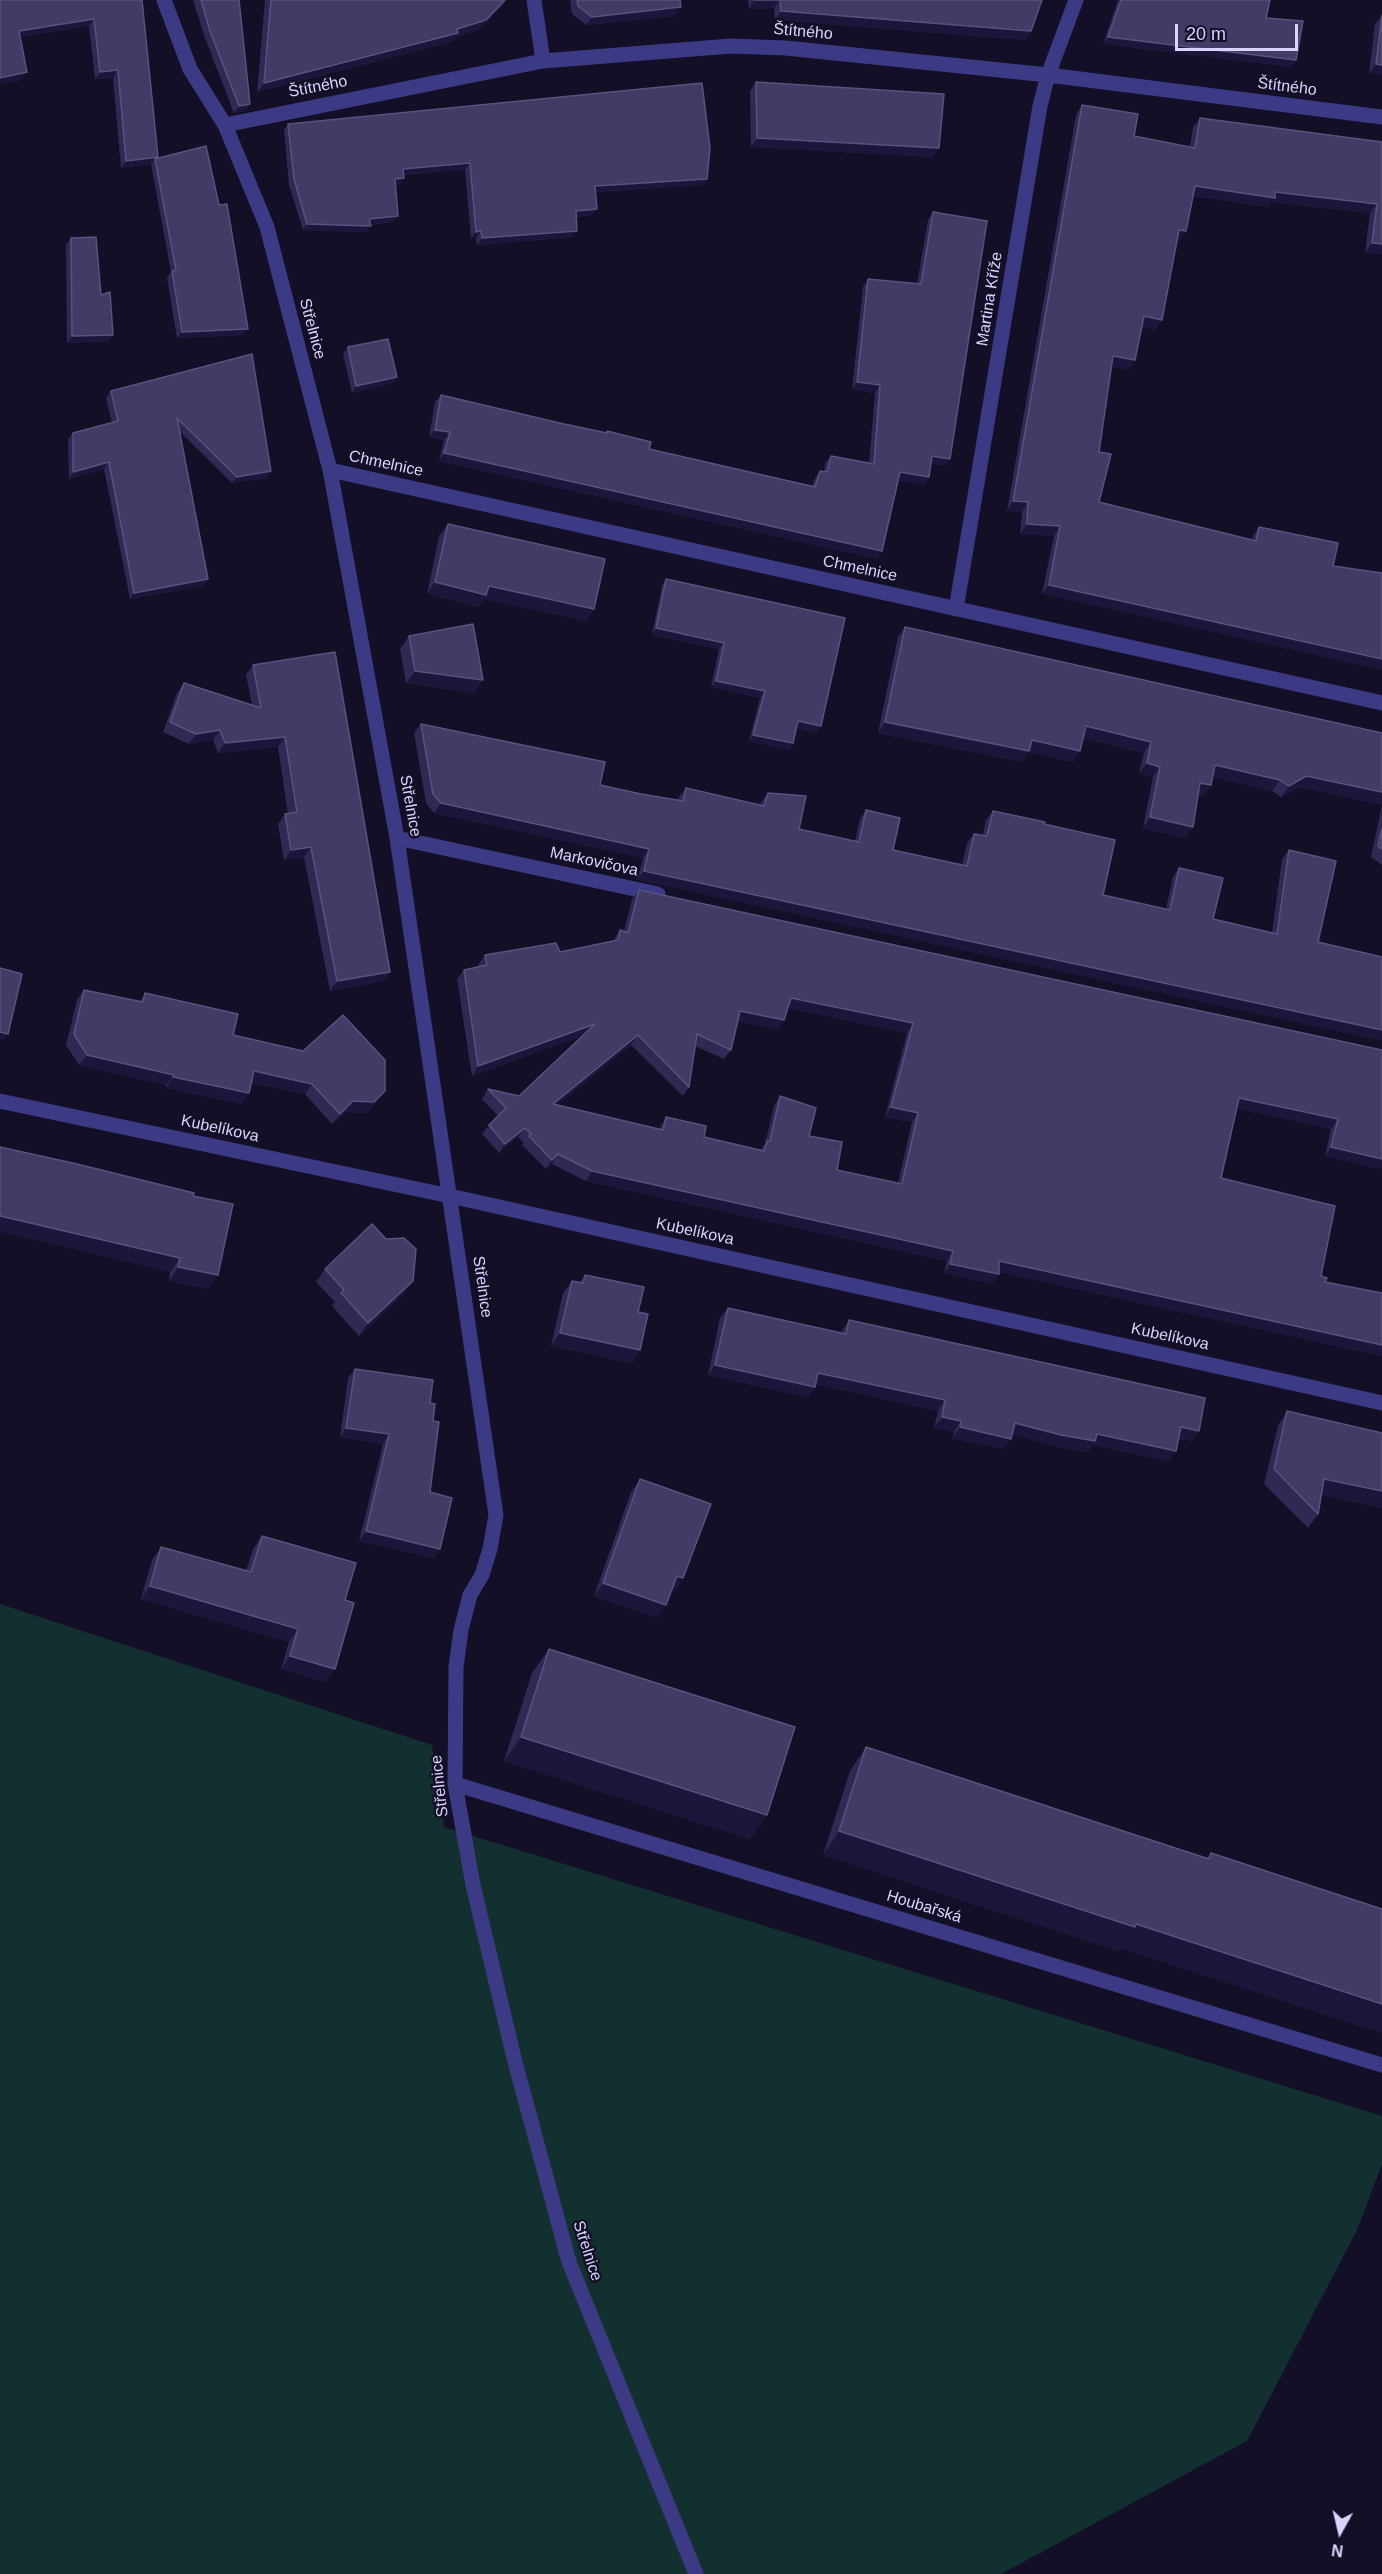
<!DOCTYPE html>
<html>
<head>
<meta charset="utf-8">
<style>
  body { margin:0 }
  #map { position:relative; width:1382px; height:2574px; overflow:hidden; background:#130f26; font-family:Helvetica,sans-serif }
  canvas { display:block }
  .north { position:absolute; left:1310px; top:2502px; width:60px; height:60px; -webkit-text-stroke:4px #130f26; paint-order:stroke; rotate:188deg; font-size:16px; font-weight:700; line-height:24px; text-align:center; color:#d9d4ff }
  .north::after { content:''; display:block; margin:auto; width:21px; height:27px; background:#d9d4ff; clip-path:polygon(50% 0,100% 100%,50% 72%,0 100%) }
  .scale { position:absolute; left:1175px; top:24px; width:123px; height:27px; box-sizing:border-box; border:3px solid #d9d4ff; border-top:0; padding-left:8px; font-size:18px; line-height:21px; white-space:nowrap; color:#d9d4ff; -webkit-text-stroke:4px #130f26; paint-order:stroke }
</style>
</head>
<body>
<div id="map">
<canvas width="1382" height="2574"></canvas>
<div class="north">N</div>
<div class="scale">20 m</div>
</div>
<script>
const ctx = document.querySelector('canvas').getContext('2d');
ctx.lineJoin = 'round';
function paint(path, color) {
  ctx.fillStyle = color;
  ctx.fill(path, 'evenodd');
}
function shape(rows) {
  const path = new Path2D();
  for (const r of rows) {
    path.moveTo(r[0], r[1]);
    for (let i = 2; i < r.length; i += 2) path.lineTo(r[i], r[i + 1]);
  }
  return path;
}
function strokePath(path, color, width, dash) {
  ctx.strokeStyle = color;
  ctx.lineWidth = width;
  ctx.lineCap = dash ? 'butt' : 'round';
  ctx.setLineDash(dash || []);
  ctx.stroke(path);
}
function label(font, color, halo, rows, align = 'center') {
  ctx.font = font + ' Helvetica,sans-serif';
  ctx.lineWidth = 4.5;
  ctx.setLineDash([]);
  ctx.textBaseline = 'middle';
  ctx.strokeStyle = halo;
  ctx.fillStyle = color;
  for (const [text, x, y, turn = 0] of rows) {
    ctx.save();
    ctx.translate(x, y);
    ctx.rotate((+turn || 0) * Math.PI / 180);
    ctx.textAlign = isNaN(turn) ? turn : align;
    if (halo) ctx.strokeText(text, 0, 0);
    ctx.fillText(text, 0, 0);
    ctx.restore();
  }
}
paint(shape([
  [0,1604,432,1745,444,1827,1382,2116,1382,2164,1357,2230,1247,2441,1001,2574,0,2574]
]), '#12302f');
strokePath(shape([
  [164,0,190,69,225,125,267,227,330,470,397,838,496,1515,490,1549,482,1575,470,1595,461,1630,456,1667,455,1784,473,1885,515,2062,569,2262,696,2574],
  [534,0,543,61],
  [225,125,543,61,731,46,786,48,1048,75,1382,117],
  [330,470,1382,703],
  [956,609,1040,106,1048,75,1076,0],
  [397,838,658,894],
  [0,1101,450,1196,1382,1403],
  [455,1784,1382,2065]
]), '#3d3a85', 15);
paint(shape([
  [0,0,142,0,158,157,157,158,243,335,177,338,167,278,171,272,151,164,121,168,113,78,95,79,89,26,20,37,27,72,21,80],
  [193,0,239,0,245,111,234,113,205,38],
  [265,0,506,0,502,6,480,29,456,37,452,42,257,92],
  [570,0,680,0,675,16,586,25,572,14],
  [748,0,1042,0,1031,31,1025,40,775,20,774,8,749,9],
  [1118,0,1270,0,1266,18,1296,60,1291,67,1103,44],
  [1382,15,1382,75,1369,73,1375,24],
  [756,82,939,148,933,157,751,147,750,91],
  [1082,105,1134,136,1190,147,1193,127,1200,118,1382,142,1382,254,1365,253,1370,213,1271,202,1268,207,1193,196,1180,241,1177,240,1162,320,1155,330,1142,327,1129,370,1111,366,1099,452,1099,502,1252,540,1253,536,1259,527,1338,543,1042,594,1054,536,1020,534,1022,512,1007,511,1076,115],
  [288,124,702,185,595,192,597,209,592,215,576,217,573,237,477,245,476,238,471,238,465,169,403,175,404,178,399,185,395,185,393,222,370,225,366,232,303,230,289,185,284,130],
  [933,212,945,466,931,464,929,477,924,485,898,480,882,551,877,559,439,461,444,440,429,437,435,402,441,395,564,424,606,433,607,431,649,449,812,486,815,478,820,471,824,472,825,463,831,456,869,463,875,393,852,389,863,287,868,279,917,284,928,220],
  [71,238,101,295,113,335,109,341,67,343,66,245],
  [348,347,397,377,393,383,352,393,343,354],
  [252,354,271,471,267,478,232,483,179,431,208,579,203,586,130,599,104,469,69,479,68,439,73,433,112,423,106,398,111,391],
  [448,524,594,609,586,621,484,599,478,607,427,594,439,536],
  [666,579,821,726,816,733,796,728,793,743,789,750,749,741,760,698,711,687,719,649,652,635,662,585],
  [905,627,1382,733,1382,805,1299,787,1281,797,1272,791,1213,777,1211,785,1204,796,1198,795,1193,827,1185,838,1143,828,1153,777,1139,773,1144,753,1083,738,1072,762,1028,752,1022,762,878,733,898,637],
  [409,636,483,680,474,693,406,683,400,649],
  [253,665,390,972,383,981,330,991,304,857,284,860,278,824,285,814,288,814,278,747,218,753,213,740,189,744,163,732,177,693,184,683,252,705,246,675],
  [421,724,600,785,641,794,678,800,679,797,686,788,760,805,761,802,768,793,799,829,855,841,860,819,866,810,893,850,962,865,967,843,974,834,983,835,986,820,993,811,1044,824,1103,895,1166,909,1173,877,1179,868,1213,919,1272,933,1282,859,1289,850,1318,942,637,880,643,858,434,813,426,803,414,733],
  [1382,805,1382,865,1371,857],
  [639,890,1382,1050,1380,1169,1325,1156,1331,1129,1237,1108,1221,1178,1321,1276,1382,1356,999,1272,992,1284,944,1273,947,1261,586,1181,552,1164,546,1169,522,1145,524,1143,518,1137,499,1153,482,1134,489,1125,498,1116,482,1099,488,1089,519,1096,583,1035,472,1076,457,979,464,970,479,967,478,965,485,955,560,952,613,941,620,930,624,931,632,899],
  [788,1008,907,1033,885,1117,912,1122,898,1183,837,1170,809,1136,780,1096,774,1106,765,1144,760,1150,704,1137,666,1117,659,1129,557,1105,631,1045,683,1096,689,1087,695,1046,724,1059,731,1050,738,1021,778,1029,784,1020],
  [84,990,140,1001,145,993,233,1035,377,1102,366,1113,346,1112,332,1124,305,1094,251,1083,249,1093,242,1104,166,1088,166,1085,79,1065,66,1045,77,1000],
  [193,1196,208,1289,169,1281,170,1272],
  [325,1269,404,1294,359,1336,332,1306,335,1302,316,1282],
  [585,1275,638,1312,640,1350,631,1363,551,1346,563,1293,572,1281,580,1282],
  [728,1308,841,1333,842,1331,849,1320,1192,1441,1179,1439,1176,1451,1169,1461,1092,1445,1088,1452,1053,1446,1012,1434,1004,1449,952,1438,954,1432,934,1428,938,1411,815,1384,815,1387,808,1397,708,1375,720,1318],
  [355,1369,430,1403,433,1421,430,1492,440,1549,434,1558,359,1541,383,1444,340,1437,348,1378],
  [1287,1411,1382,1433,1382,1508,1322,1495,1318,1514,1308,1528,1264,1484,1278,1426],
  [640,1479,683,1578,674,1591,672,1590,657,1618,594,1596,631,1492],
  [262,1536,345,1600,326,1682,281,1669,289,1642,141,1599,152,1560,161,1547,246,1571,253,1549],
  [549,1649,767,1815,750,1839,504,1761,532,1673],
  [866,1747,1207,1858,1211,1853,1382,1909,1382,2033,1121,1948,1119,1951,823,1855,850,1771]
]), '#312854');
paint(shape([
  [505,0,506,0,502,6,480,29,456,37,452,42,257,92,264,83,457,29],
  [780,0,774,8,749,9,754,1],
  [681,7,675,16,586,25,592,17],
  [781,11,1031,31,1025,40,775,20],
  [94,19,89,26,13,38,19,31],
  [1108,37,1296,60,1291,67,1103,44],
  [1376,64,1382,65,1382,75,1369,73],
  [118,70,113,78,95,79,100,72],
  [27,72,21,80,0,85,0,78],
  [250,104,245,111,234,113,239,106],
  [757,138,939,148,933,157,751,147],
  [158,157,151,164,121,168,126,161],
  [470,163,465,169,398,175,403,169],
  [404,178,399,185,390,186,395,179],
  [707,179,702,185,590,192,595,186],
  [1195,186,1275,192,1377,204,1370,213,1271,202,1268,207,1188,195],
  [597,209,592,215,571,217,576,211],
  [398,216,393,222,365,225,369,219],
  [307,224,371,226,366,232,303,230],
  [1179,230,1186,231,1180,241,1173,240],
  [481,231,476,238,471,238,476,232],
  [577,231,573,237,477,245,482,238],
  [1372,243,1382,244,1382,254,1365,253],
  [1144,316,1162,320,1155,330,1137,326],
  [248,329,243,335,177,338,182,332],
  [113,335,109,341,67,343,72,336],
  [1113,356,1135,360,1129,370,1106,366],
  [397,377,393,383,352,393,356,386],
  [857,382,880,385,875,393,852,389],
  [435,430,450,432,444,440,429,437],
  [444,453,882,551,877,559,439,461],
  [932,456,950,459,945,466,927,464],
  [109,462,104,469,69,479,73,472],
  [271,471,267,478,232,483,237,477],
  [900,472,929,477,924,485,895,480],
  [1013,501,1028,502,1022,512,1007,511],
  [1027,524,1060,526,1054,536,1020,534],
  [208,579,203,586,130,599,134,593],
  [435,582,489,586,594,609,586,621,484,599,478,607,427,594],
  [1049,585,1382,659,1382,670,1042,594],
  [656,628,724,643,719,649,652,635],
  [415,671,483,680,474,693,406,683],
  [716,681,765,691,760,698,711,687],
  [798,721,821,726,816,733,793,727],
  [885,722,1032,740,1080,751,1072,762,1028,752,1022,762,878,733],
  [1086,726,1151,742,1144,753,1078,737],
  [220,730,213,740,189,744,196,734],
  [753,735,793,743,789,750,749,741],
  [285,737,278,747,218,753,225,743],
  [1147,763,1160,767,1153,777,1139,773],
  [1215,765,1280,780,1272,791,1208,776],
  [1306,776,1382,792,1382,805,1299,787,1281,797,1289,786],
  [1200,783,1211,785,1204,796,1193,793],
  [441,803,649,849,643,858,434,813],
  [1150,817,1193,827,1185,838,1143,828],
  [311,847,304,857,284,860,291,850],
  [644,871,1382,1030,1382,1041,637,880],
  [390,972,383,981,330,991,337,981],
  [791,998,913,1023,907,1033,784,1007],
  [740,1011,784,1020,778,1029,734,1021],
  [595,1024,589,1034,472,1076,478,1066],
  [0,1032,8,1034,4,1040,0,1039],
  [638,1035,631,1045,547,1114,553,1104],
  [87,1055,174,1075,166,1085,79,1065],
  [254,1071,312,1084,305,1094,246,1082],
  [173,1077,249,1093,242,1104,166,1088],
  [385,1091,377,1102,366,1113,346,1112,332,1124,340,1114,353,1101],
  [1239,1098,1338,1119,1331,1129,1233,1108],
  [891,1107,918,1113,912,1122,885,1117],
  [525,1128,518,1137,499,1153,505,1144],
  [1331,1147,1382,1159,1382,1166,1380,1169,1325,1156],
  [558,1154,552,1164,546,1169,552,1160],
  [592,1171,953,1251,947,1261,586,1181],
  [0,1216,180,1258,170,1272,0,1232],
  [999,1261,1382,1345,1382,1356,993,1271],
  [950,1264,999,1274,992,1284,944,1273],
  [178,1267,218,1275,208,1289,169,1281],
  [413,1281,404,1294,359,1336,368,1323],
  [560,1333,640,1350,631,1363,551,1346],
  [715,1365,815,1387,808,1397,708,1375],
  [818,1373,945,1400,938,1411,810,1383],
  [942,1417,961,1421,954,1432,934,1428],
  [1015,1423,1097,1434,1176,1451,1169,1461,1092,1445,1088,1452,1053,1446,1008,1433],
  [960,1427,1011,1439,1004,1449,952,1438],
  [1181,1427,1199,1431,1192,1441,1174,1438],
  [346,1428,389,1434,383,1444,340,1437],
  [1324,1479,1382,1491,1382,1508,1315,1494],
  [366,1531,440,1549,434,1558,359,1541],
  [677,1576,683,1578,674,1591,668,1589],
  [603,1583,666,1605,657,1618,594,1596],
  [150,1586,298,1629,289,1642,141,1599],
  [290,1656,335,1669,326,1682,281,1669],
  [521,1737,767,1815,750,1839,504,1761],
  [839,1831,1136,1924,1382,2004,1382,2033,1121,1948,1119,1951,823,1855]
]), '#1d163a');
const building = shape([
  [0,0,142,0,158,157,126,161,118,70,100,72,94,19,19,31,27,72,0,78,0,0],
  [201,0,239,0,250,104,239,106,210,31,201,0],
  [271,0,505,0,486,20,457,29,458,33,264,83,271,0],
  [577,0,680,0,681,7,592,17,578,6,577,0],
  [754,0,1042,0,1031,31,781,11,780,0,754,0],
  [1121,0,1270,0,1266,18,1303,21,1296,60,1108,37,1121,0],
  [1382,15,1382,65,1376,64,1382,15],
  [756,82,944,94,939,148,757,138,756,82],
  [702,83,710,148,707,179,595,186,597,209,576,211,577,231,482,238,481,231,476,232,470,163,403,169,404,178,395,179,398,216,369,219,371,226,307,224,294,179,288,124,702,83],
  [1082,105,1138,114,1134,136,1195,148,1200,118,1382,142,1382,244,1372,243,1377,204,1275,192,1275,198,1195,186,1186,231,1179,230,1162,320,1144,316,1135,360,1113,356,1099,452,1111,454,1099,502,1256,541,1259,527,1338,543,1333,566,1382,573,1382,659,1049,585,1060,526,1027,524,1028,502,1013,501,1082,105],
  [206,146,219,205,227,204,248,329,182,332,172,271,176,270,155,159,206,146],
  [933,212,987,221,950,459,932,456,929,477,900,472,882,551,444,453,450,432,435,430,441,395,564,424,607,433,607,431,651,442,649,449,815,487,820,471,827,472,831,456,874,464,880,385,857,382,868,279,921,284,933,212],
  [96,237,101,295,110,292,113,335,72,336,71,238,96,237],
  [388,339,397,377,356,386,348,347,388,339],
  [252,354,271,471,237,477,177,418,208,579,134,593,109,462,73,472,73,433,118,421,111,391,252,354],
  [448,524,605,559,594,609,489,586,486,595,435,582,448,524],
  [666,579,845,618,821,726,798,721,793,743,753,735,765,691,716,681,724,643,656,628,666,579],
  [473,624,483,680,415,671,409,636,473,624],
  [905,627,1382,733,1382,792,1306,776,1289,786,1280,780,1215,765,1211,785,1200,783,1193,827,1150,817,1160,767,1147,763,1151,742,1086,726,1080,751,1032,740,1029,751,885,722,905,627],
  [335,652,390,972,337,981,311,847,291,850,285,814,297,812,285,737,225,743,220,730,196,734,170,722,184,683,261,708,253,665,335,652],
  [421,724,605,762,600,785,641,794,683,801,686,788,764,806,768,793,806,796,799,829,859,842,866,810,900,818,893,850,967,866,974,834,987,836,993,811,1045,822,1044,824,1115,840,1103,895,1170,910,1179,868,1223,878,1213,919,1277,934,1289,850,1336,861,1318,942,1382,957,1382,1030,644,871,649,849,441,803,433,794,421,724],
  [1382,829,1382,849,1378,846,1382,829],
  [639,890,1382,1050,1382,1159,1331,1147,1338,1119,1239,1098,1221,1178,1335,1206,1321,1276,1327,1278,1325,1282,1382,1293,1382,1345,999,1261,999,1274,950,1264,953,1251,592,1171,558,1154,552,1160,529,1136,531,1134,525,1128,505,1144,489,1125,506,1108,488,1089,519,1096,595,1024,478,1066,464,970,487,965,485,955,556,943,560,952,618,940,620,930,628,933,639,890],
  [791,998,913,1023,891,1107,918,1113,902,1184,837,1170,842,1142,809,1136,816,1108,780,1096,770,1141,767,1141,764,1151,704,1137,706,1126,666,1117,663,1130,553,1104,638,1035,689,1087,697,1034,731,1050,740,1011,784,1020,791,998],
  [0,968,22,974,8,1034,0,1032,0,968],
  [84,990,143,1002,145,993,238,1014,233,1035,303,1051,343,1015,385,1060,385,1091,374,1102,353,1101,340,1114,312,1084,254,1071,249,1093,173,1077,174,1075,87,1055,74,1034,84,990],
  [0,1147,77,1164,194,1193,193,1196,233,1204,218,1275,178,1267,180,1258,0,1216,0,1147],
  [372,1224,386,1239,404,1238,416,1249,413,1281,368,1323,341,1293,344,1290,325,1269,372,1224],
  [585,1275,644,1287,638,1312,648,1314,640,1350,560,1333,572,1281,583,1283,585,1275],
  [728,1308,846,1334,849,1320,1205,1398,1199,1431,1181,1427,1176,1451,1097,1434,1095,1441,1061,1435,1015,1423,1011,1439,960,1427,961,1421,942,1417,945,1400,818,1373,815,1387,715,1365,728,1308],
  [355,1369,433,1380,430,1403,435,1404,433,1421,439,1422,430,1492,452,1498,440,1549,366,1531,389,1434,346,1428,355,1369],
  [1287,1411,1382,1433,1382,1491,1324,1479,1318,1514,1274,1469,1287,1411],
  [640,1479,711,1504,683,1578,677,1576,666,1605,603,1583,640,1479],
  [262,1536,356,1563,345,1600,354,1603,335,1669,290,1656,298,1629,150,1586,161,1547,251,1572,262,1536],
  [549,1649,795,1727,767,1815,521,1737,549,1649],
  [866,1747,1209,1859,1211,1853,1382,1909,1382,2004,1136,1924,1135,1927,839,1831,866,1747]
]);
paint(building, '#433a66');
strokePath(building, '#5a527e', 1.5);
label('16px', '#d9d4ff', '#130f26', [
  ["Štítného",803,32,5],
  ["Štítného",318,87,-11],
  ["Štítného",1287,87,7],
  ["Martina Kříže",990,299,-81],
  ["Střelnice",312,329,75],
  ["Chmelnice",386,464,12],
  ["Chmelnice",860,569,12],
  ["Střelnice",410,806,80],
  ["Markovičova",594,862,12],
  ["Kubelíkova",220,1129,12],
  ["Kubelíkova",695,1232,12],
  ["Střelnice",482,1287,82],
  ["Kubelíkova",1170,1337,12],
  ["Střelnice",440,1786,-96],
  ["Houbařská",924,1907,17],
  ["Střelnice",587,2251,72]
]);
</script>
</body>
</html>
